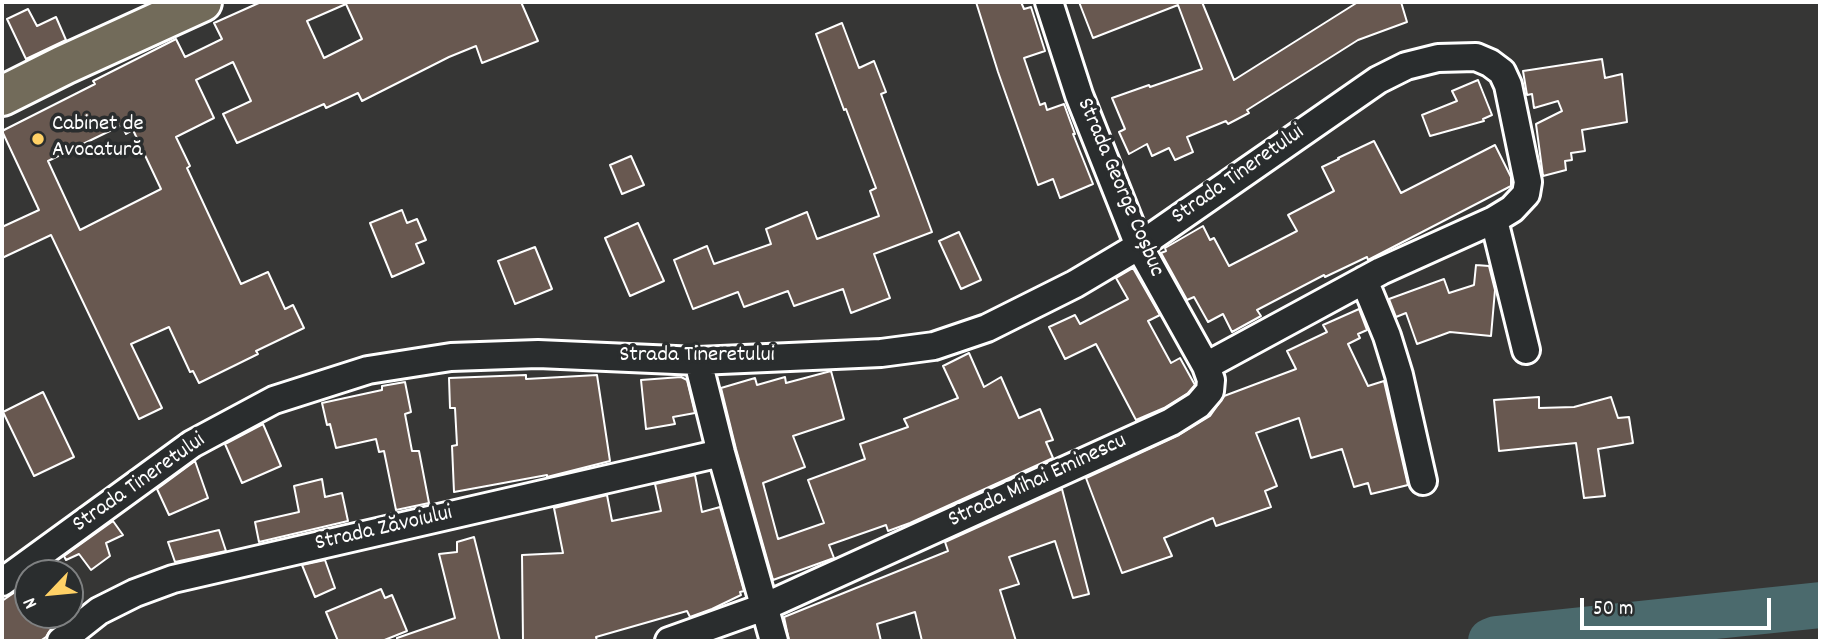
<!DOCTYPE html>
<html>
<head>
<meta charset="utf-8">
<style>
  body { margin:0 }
  #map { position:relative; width:1822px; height:643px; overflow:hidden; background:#363635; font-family:Dekko,sans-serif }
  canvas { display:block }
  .frame { position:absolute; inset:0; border:4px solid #fff; pointer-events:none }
  .north { position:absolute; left:14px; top:559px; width:70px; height:70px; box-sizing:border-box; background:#2a2d2e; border:2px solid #7f8182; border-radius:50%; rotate:244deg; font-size:19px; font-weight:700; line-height:28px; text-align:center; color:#fff }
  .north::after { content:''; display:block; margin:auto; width:24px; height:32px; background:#ffd166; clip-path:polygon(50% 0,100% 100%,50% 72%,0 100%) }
  .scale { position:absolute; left:1580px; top:598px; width:191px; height:32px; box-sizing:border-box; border:4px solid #fff; border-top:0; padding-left:9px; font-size:21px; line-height:24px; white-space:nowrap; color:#fff; -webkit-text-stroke:5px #2a2d2e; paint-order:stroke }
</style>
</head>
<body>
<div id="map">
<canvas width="1822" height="643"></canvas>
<div class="frame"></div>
<div class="north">N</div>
<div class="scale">50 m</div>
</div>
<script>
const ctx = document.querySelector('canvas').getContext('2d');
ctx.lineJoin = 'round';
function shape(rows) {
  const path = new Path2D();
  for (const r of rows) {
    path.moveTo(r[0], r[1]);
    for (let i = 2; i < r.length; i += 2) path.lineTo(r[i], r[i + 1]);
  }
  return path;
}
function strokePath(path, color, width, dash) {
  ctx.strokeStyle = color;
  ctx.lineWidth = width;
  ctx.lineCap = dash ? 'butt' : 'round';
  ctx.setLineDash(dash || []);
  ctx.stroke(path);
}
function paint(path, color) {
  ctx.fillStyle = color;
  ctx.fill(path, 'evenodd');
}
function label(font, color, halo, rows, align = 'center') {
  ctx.font = font + ' Dekko,sans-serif';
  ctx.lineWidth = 7;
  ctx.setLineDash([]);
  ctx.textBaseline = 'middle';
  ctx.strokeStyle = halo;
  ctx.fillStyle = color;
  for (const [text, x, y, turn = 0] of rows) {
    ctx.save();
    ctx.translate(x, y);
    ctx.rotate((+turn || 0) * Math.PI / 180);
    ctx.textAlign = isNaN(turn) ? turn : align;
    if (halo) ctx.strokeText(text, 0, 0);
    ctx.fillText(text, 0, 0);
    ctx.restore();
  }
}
strokePath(shape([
  [1491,641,1496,639,1820,605]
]), '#4b6a6d', 46);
const building = shape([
  [261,2,521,2,538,41,482,63,476,46,449,57,362,101,358,93,326,108,324,104,237,143,223,114,251,101,233,62,196,80,214,118,176,137,190,166,187,168,241,284,268,272,285,309,293,305,304,328,256,351,258,354,199,383,193,371,190,372,169,327,131,344,162,408,139,419,51,235,2,258,2,227,39,210,2,131,95,84,93,81,176,39,185,57,222,39,214,23,261,2],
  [346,4,362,39,324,58,307,21,346,4],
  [122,125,126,134,133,130,161,189,80,230,48,161,122,125],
  [976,2,1021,2,1024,9,1031,7,1045,51,1024,58,1040,105,1045,103,1047,110,1064,104,1075,134,1073,134,1093,184,1060,198,1053,179,1038,185,998,72,976,2],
  [1079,2,1202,2,1234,80,1358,2,1401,2,1407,22,1358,40,1247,110,1249,113,1228,124,1226,121,1187,137,1193,152,1175,160,1169,148,1152,156,1147,144,1129,154,1119,132,1125,129,1112,98,1149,85,1150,87,1202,69,1178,5,1093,38,1079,2],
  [28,9,37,26,56,17,66,40,26,59,7,19,28,9],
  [842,23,859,68,874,61,886,92,881,94,932,232,874,254,890,298,851,313,843,289,794,306,788,291,744,307,738,292,693,309,674,260,707,246,714,264,771,244,766,229,807,212,817,239,879,216,870,191,876,188,846,109,844,110,816,34,842,23],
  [1602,59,1605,78,1622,74,1627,122,1582,130,1585,151,1571,153,1572,160,1565,161,1566,170,1543,176,1536,124,1562,111,1558,101,1534,108,1532,94,1527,95,1523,71,1602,59],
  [1478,80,1492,115,1483,119,1484,121,1430,136,1422,115,1457,101,1452,91,1478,80],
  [1374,141,1401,193,1495,145,1511,177,1511,186,1368,260,1367,257,1325,277,1324,275,1257,310,1261,316,1232,332,1223,314,1208,322,1194,297,1187,300,1161,253,1166,251,1165,248,1203,226,1210,240,1214,238,1229,266,1297,231,1288,215,1334,191,1322,167,1339,159,1338,158,1374,141],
  [631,156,644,185,622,194,610,165,631,156],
  [402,210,407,223,417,219,426,240,416,244,424,263,392,277,370,223,402,210],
  [638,223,664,281,630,296,605,238,638,223],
  [959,232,981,280,961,289,939,241,959,232],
  [535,247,552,289,515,304,498,261,535,247],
  [1476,265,1489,266,1495,290,1491,336,1450,332,1417,344,1406,313,1396,317,1389,299,1444,279,1449,293,1474,285,1476,265],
  [1133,268,1160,315,1148,321,1171,363,1180,358,1195,385,1188,393,1164,408,1136,420,1096,344,1065,359,1049,327,1075,315,1080,324,1128,299,1116,278,1133,268],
  [1359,309,1367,330,1358,334,1360,338,1348,344,1368,386,1384,381,1408,485,1371,494,1368,483,1354,487,1342,449,1311,458,1299,418,1256,433,1277,486,1265,491,1271,507,1216,526,1213,518,1164,538,1172,556,1122,573,1086,478,1179,435,1210,416,1224,396,1296,369,1287,351,1327,332,1323,325,1359,309],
  [969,353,984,387,1001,377,1019,418,1040,409,1053,440,1046,442,1053,458,910,523,888,531,886,525,829,545,834,558,773,580,736,449,721,388,755,378,757,385,785,377,786,383,831,371,844,419,793,436,805,467,763,483,778,539,824,523,808,480,865,459,860,444,908,427,904,419,958,398,943,366,969,353],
  [526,375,526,379,597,375,610,461,547,477,547,475,454,492,452,446,457,445,455,408,450,408,449,378,526,375],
  [681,377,687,380,695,413,673,417,675,424,646,429,641,380,681,377],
  [405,382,411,412,405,414,412,451,419,451,429,503,396,510,384,451,379,452,376,439,336,448,330,424,327,425,322,403,382,390,382,386,405,382],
  [43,392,74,457,34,476,3,412,43,392],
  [1539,397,1539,408,1574,407,1611,397,1618,418,1629,417,1633,443,1598,449,1605,496,1584,498,1576,443,1499,451,1494,400,1539,397],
  [263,424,281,466,242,483,225,444,263,424],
  [195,461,208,498,169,515,157,489,195,461],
  [695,475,702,512,720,507,744,591,740,592,741,595,712,609,690,617,687,611,596,637,597,641,523,641,522,555,563,553,554,508,607,495,612,521,661,511,655,484,695,475],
  [322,479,325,497,342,493,348,521,259,542,255,522,299,512,294,486,322,479],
  [1062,489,1089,594,1073,598,1055,541,1009,557,1019,584,1000,590,1016,641,922,641,915,612,877,624,881,641,789,641,784,617,948,551,945,542,1062,489],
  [113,521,123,535,106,543,110,556,91,570,79,554,66,560,64,556,113,521],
  [219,530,226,551,175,562,168,542,219,530],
  [474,537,500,641,397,641,397,638,455,618,439,554,457,552,457,542,474,537],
  [325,560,335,588,315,597,302,565,325,560],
  [381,589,385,598,392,595,407,631,382,641,338,641,326,612,381,589],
  [18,590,28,604,28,615,69,615,51,629,46,637,40,641,2,641,2,601,18,590]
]);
paint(building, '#685850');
strokePath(building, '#fff', 2);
const street = shape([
  [1049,2,1079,95,1139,246,1206,366],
  [1494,220,1526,350],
  [1364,280,1387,336,1399,375,1423,481],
  [698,361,721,453,774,641],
  [2,582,192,444,274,400,368,370,451,357,538,354,698,361,881,353,934,346,987,328,1075,284,1139,246,1378,80,1406,66,1438,58,1476,57,1490,63,1502,72,1508,85,1528,182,1526,194,1512,209,1494,220,1381,271,1206,366,1211,380,1210,391,1198,405,1171,422,764,607,669,641],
  [61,641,99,611,135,593,173,579,721,453]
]);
const primary = shape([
  [2,96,64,65,202,2]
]);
strokePath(street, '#fff', 32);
strokePath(primary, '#fff', 44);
strokePath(street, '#2a2d2e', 26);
strokePath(primary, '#726b5a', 38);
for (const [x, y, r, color] of [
  [38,139,7,"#ffd166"]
]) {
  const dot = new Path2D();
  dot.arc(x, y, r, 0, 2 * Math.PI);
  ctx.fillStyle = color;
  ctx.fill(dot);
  strokePath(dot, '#2a2d2e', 2.5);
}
label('23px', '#fff', '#2a2d2e', [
  ["Cabinet de",52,126],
  ["Avocatură",52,152]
], 'left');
label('23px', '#fff', '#2a2d2e', [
  ["Strada Tineretului",1239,176,-35],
  ["Strada George Coșbuc",1119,188,67],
  ["Strada Tineretului",697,357],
  ["Strada Mihai Eminescu",1038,482,-25],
  ["Strada Tineretului",140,484,-35],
  ["Strada Zăvoiului",384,530,-13]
]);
</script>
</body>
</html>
